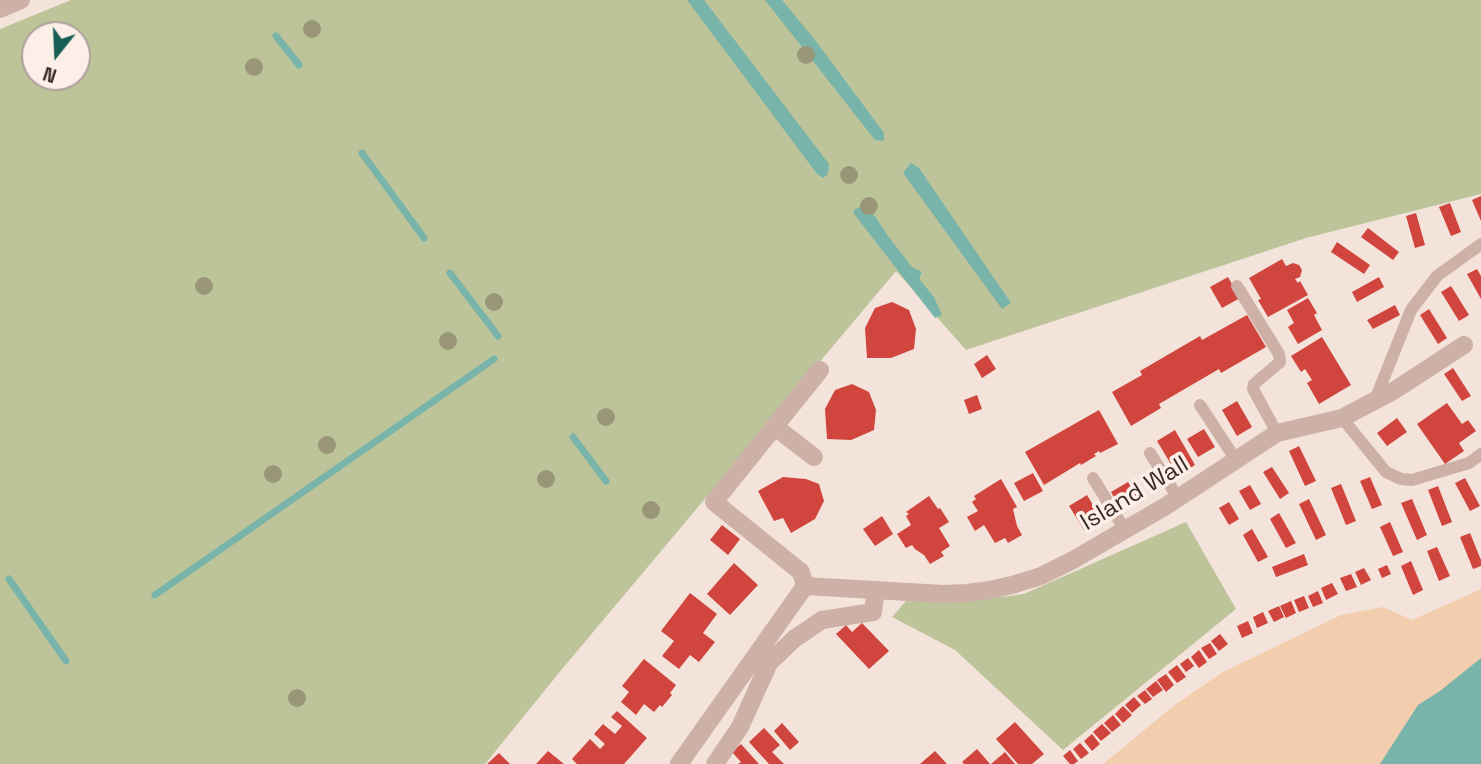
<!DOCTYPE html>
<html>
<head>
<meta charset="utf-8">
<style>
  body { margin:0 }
  #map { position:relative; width:1481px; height:764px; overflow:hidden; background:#f4e3db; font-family:"Space Grotesk",sans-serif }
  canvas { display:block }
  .north { position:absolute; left:21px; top:21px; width:70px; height:70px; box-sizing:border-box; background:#fbefe8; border:2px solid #ada09b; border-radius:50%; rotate:198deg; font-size:19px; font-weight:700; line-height:28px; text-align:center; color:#392a27 }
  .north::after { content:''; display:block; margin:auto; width:24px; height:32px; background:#195e55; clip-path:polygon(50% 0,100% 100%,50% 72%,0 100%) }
</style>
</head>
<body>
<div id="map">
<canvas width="1481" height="764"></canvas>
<div class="north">N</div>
</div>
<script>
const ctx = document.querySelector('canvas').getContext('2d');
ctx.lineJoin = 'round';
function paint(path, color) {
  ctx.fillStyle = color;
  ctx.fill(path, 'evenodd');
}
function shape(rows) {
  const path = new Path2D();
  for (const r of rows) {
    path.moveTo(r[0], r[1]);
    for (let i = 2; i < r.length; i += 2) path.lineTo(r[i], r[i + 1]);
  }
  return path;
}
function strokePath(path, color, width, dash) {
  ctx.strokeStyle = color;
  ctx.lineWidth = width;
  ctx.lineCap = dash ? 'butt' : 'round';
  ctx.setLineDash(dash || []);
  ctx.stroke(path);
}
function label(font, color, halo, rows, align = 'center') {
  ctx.font = font + ' "Space Grotesk",sans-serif';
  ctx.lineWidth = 7;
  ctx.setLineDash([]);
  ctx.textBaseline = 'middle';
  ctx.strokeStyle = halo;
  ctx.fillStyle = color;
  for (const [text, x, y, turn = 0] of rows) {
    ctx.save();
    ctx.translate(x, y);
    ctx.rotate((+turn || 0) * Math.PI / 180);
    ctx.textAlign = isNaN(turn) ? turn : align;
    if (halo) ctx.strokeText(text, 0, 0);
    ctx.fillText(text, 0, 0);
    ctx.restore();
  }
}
paint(shape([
  [71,0,1481,0,1481,194,1306,238,966,350,896,271,563,668,485,764,0,764,0,29],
  [35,35,77,35,77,77,35,77],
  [1186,522,1236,609,1063,750,955,650,892,617,906,601,970,601,1024,594]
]), '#bec49a');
paint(shape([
  [1481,589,1481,737,1437,764,1103,764,1176,704,1223,672,1341,615,1383,607,1412,620]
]), '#f2ceaf');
paint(shape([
  [687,0,704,0,829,164,828,174,823,178,817,174],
  [765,0,782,0,815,40,884,133,884,141,875,140],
  [911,163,919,168,1011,303,1002,309,903,173],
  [862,206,875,216,888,236,912,267,922,272,920,276,920,280,934,297,942,315,935,318,854,214,854,210],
  [1481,658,1481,764,1380,764,1418,705,1440,691]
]), '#78b4aa');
strokePath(shape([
  [276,36,299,65],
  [362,153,424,238],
  [450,273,498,336],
  [573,437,606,481],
  [9,579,66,661],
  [155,595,494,359]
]), '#78b4aa', 7);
paint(shape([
  [1481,196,1481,221,1472,200],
  [1450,203,1461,232,1451,236,1439,207],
  [1416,213,1425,245,1415,248,1406,216],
  [1368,228,1399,252,1393,260,1361,237],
  [1337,242,1370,265,1364,274,1331,252],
  [1282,259,1286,266,1293,263,1299,265,1302,270,1300,277,1295,279,1298,283,1300,281,1308,295,1268,317,1258,300,1261,299,1249,278],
  [1477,269,1481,276,1481,299,1467,274],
  [1228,277,1240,298,1222,308,1210,287],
  [1379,277,1384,287,1357,302,1352,292],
  [1451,286,1469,315,1459,321,1441,292],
  [1308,298,1317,313,1314,315,1322,330,1298,344,1288,327,1294,323,1287,310],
  [892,302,909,310,916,329,914,349,891,358,867,358,865,328,875,308],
  [1395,305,1400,315,1373,329,1367,320],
  [1429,309,1447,338,1438,344,1420,315],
  [1247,315,1266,347,1221,373,1219,369,1159,404,1161,408,1131,426,1112,392,1142,375,1140,371,1200,336,1202,340],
  [1322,337,1351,385,1319,404,1307,383,1312,380,1305,369,1301,372,1291,356],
  [987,355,996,369,982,378,974,364],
  [1453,368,1471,396,1462,401,1444,374],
  [852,384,869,392,876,410,874,430,851,440,827,439,825,409,835,390],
  [977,395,982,409,969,414,964,400],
  [1237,401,1252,427,1237,436,1222,410],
  [1447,403,1462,424,1468,420,1476,431,1459,443,1464,451,1445,464,1417,424],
  [1099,410,1118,444,1100,453,1099,451,1094,454,1096,456,1081,465,1080,463,1044,485,1025,452],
  [1397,418,1407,432,1387,446,1377,433],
  [1204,429,1215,447,1198,457,1187,439],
  [1175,430,1195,465,1178,476,1157,441],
  [1299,446,1316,481,1305,486,1289,451],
  [1272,467,1289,493,1280,499,1263,472],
  [1033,473,1043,491,1024,501,1014,483],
  [783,477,806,479,819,484,824,501,815,519,791,533,783,518,774,521,758,491],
  [1370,477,1382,505,1372,509,1360,481],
  [1465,478,1480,506,1470,511,1455,483],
  [1001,479,1017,507,1013,509,1017,526,1022,535,1008,543,1005,538,995,543,984,525,975,531,967,517,978,511,972,502,976,499,974,496],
  [1128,482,1139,500,1121,510,1111,492],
  [1341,484,1356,521,1346,525,1331,488],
  [1250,485,1261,504,1250,510,1239,491],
  [1438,486,1452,522,1442,526,1428,490],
  [1087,495,1102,520,1084,530,1069,506],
  [929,496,938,509,940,508,949,522,939,528,950,546,941,552,944,556,930,564,924,555,915,549,912,545,906,548,897,534,911,525,906,516,909,514,906,512],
  [1309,499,1326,535,1316,540,1299,504],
  [1412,499,1427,535,1417,540,1401,503],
  [1229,502,1239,519,1229,525,1219,508],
  [1279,513,1296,543,1286,548,1270,519],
  [882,516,893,534,875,546,863,529],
  [1390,522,1403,552,1393,556,1380,527],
  [722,525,740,539,728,555,710,540],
  [1252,529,1268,557,1258,562,1243,535],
  [1470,533,1481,560,1481,566,1473,569,1460,537],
  [1437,547,1450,576,1439,581,1427,551],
  [1304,554,1308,565,1276,577,1272,567],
  [1411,561,1423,590,1413,595,1401,566],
  [734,563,758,585,730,615,707,594],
  [1387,565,1391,574,1382,578,1378,569],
  [1364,568,1371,580,1361,585,1355,572],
  [1351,574,1357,587,1346,591,1340,578],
  [1332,583,1338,594,1326,600,1321,588],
  [1318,591,1323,603,1313,607,1308,596],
  [690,593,717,614,703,633,715,642,699,662,690,655,679,669,662,656,674,641,661,631],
  [1304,596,1309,608,1299,612,1294,600],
  [1291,601,1296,613,1286,618,1280,606],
  [1279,606,1284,617,1274,622,1268,611],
  [1263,612,1268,623,1257,628,1253,617],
  [1248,621,1253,633,1242,638,1237,626],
  [862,623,889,651,869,669,836,634,846,625,852,632],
  [1220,634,1228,644,1219,651,1211,641],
  [1210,643,1217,654,1209,659,1201,648],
  [1199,650,1207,662,1199,668,1191,657],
  [1188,658,1194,666,1186,672,1180,664],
  [644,659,676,685,670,693,672,695,662,707,660,705,654,712,644,704,636,715,621,702,629,692,622,686],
  [1177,665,1186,677,1177,683,1168,672],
  [1166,674,1174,685,1166,692,1157,680],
  [1156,681,1163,690,1153,697,1146,689],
  [1145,690,1152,699,1145,704,1137,696],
  [1134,697,1141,705,1132,713,1125,705],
  [1123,706,1132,715,1123,723,1115,714],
  [617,711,647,738,624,764,577,764,572,759,590,739,600,749,605,744,594,734,603,724,615,734,622,726,611,717],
  [1113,715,1121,725,1112,732,1104,723],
  [1015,722,1044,754,1032,764,1018,764,996,739],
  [782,723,799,742,790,750,774,731],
  [1102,724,1111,733,1101,741,1093,732],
  [764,728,780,745,772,752,784,764,769,764,749,742],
  [1092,734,1100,744,1092,751,1084,741],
  [1080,743,1089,753,1081,759,1073,749],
  [741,744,759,764,738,764,741,762,732,752],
  [977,749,990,764,964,764,962,762],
  [1070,750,1078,761,1074,764,1070,764,1063,756],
  [548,751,564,764,536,764],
  [935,751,947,764,920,764],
  [1005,752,1015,764,991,764],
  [499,753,510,764,487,764]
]), '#d0453d');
strokePath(shape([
  [1237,286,1279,354,1280,362,1254,384,1253,389,1277,433],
  [1375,400,1411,310,1437,276,1481,244],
  [1200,405,1236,460],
  [1342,418,1386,472,1401,479,1412,480,1469,463,1481,454],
  [1150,453,1178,498],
  [1093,478,1125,530]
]), '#cdb0a6', 12);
strokePath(shape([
  [0,9,21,0],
  [775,427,814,457],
  [805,586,943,594,967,593,990,590,1012,585,1041,576,1073,560,1166,506,1277,433,1342,418,1395,390,1464,345],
  [805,586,801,572,714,502,820,370],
  [679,764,805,586],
  [715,764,740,727,769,663,794,639,822,620,873,612,876,590]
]), '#cdb0a6', 18);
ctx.fillStyle = '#9a9779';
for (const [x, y] of [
  [312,29],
  [806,55],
  [254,67],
  [849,175],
  [869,206],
  [204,286],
  [494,302],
  [448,341],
  [606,417],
  [327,445],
  [273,474],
  [546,479],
  [651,510],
  [297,698]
]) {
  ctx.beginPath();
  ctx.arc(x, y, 9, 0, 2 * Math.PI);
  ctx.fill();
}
label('24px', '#392a27', '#fbefe8', [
  ["Island Wall",1135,494,-31]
]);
</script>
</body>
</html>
